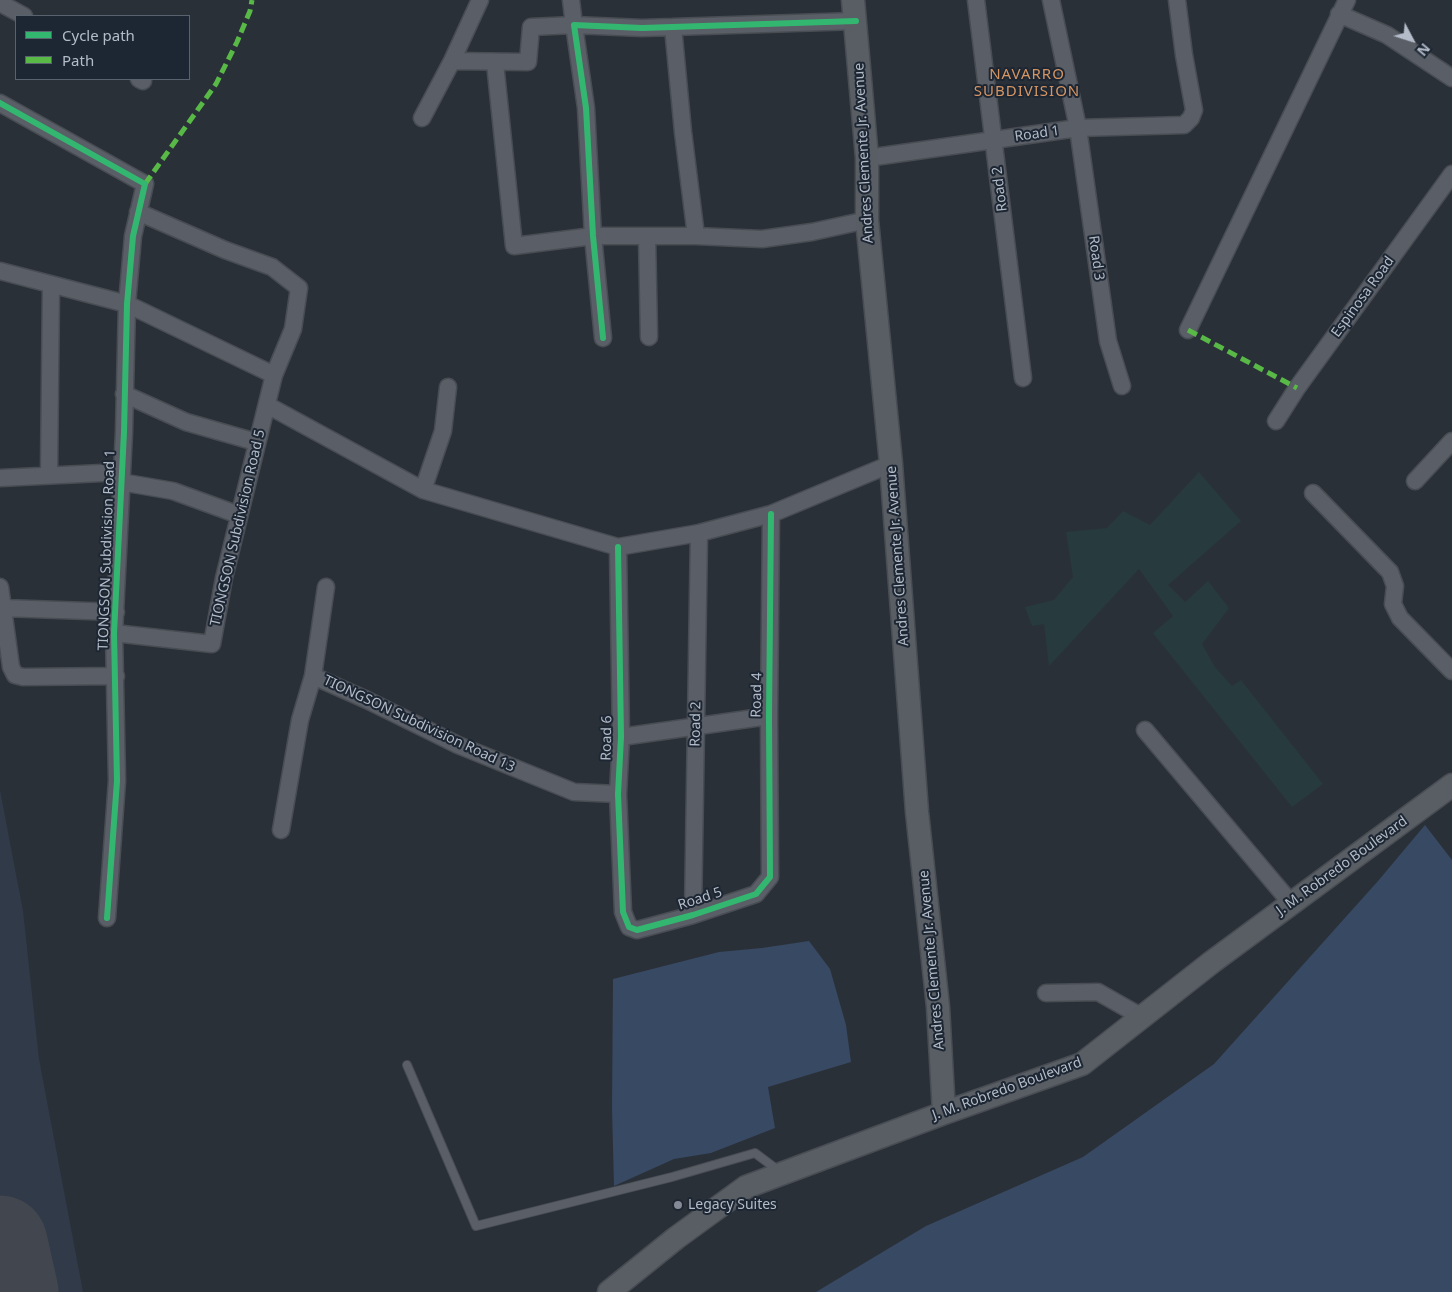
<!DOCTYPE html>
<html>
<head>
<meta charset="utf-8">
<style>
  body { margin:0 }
  #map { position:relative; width:1452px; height:1292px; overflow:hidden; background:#2a3038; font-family:"Noto Sans",sans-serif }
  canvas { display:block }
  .legend { position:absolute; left:15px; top:15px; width:175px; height:65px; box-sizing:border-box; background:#1d2633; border:1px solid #59626f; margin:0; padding:6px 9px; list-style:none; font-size:15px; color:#b4bcc9 }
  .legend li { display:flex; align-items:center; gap:10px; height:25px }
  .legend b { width:25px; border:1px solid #59626f }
  .north { position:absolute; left:1387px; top:15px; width:50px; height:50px; -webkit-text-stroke:4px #1d2633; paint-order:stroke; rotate:130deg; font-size:14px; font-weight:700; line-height:20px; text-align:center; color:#b4bcc9 }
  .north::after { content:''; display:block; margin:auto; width:18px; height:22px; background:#b4bcc9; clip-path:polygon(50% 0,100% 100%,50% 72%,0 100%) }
</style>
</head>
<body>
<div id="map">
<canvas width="1452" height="1292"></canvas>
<ul class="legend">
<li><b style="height:6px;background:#33b770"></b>Cycle path</li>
<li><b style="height:6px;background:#58b947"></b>Path</li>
</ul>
<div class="north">N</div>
</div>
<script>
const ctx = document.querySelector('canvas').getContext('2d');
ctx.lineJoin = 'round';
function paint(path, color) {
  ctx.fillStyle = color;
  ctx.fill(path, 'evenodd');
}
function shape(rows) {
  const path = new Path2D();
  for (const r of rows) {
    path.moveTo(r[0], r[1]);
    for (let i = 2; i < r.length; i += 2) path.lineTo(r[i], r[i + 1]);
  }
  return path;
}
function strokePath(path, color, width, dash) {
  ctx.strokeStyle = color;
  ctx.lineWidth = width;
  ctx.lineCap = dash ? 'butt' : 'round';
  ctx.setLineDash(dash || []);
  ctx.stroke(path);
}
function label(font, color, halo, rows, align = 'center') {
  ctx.font = font + ' "Noto Sans",sans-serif';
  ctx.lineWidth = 4;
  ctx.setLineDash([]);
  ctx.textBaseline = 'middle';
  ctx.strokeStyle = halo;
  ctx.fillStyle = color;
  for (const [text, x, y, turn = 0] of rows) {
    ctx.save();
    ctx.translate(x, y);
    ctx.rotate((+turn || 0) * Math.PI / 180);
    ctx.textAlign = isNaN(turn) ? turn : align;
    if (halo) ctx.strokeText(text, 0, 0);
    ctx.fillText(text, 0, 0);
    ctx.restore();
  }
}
paint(shape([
  [0,790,23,911,39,1059,83,1292,0,1292]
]), '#313a48');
paint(shape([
  [1199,472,1241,521,1168,585,1185,602,1208,581,1229,608,1202,644,1215,667,1232,686,1241,680,1323,784,1292,807,1153,633,1173,616,1139,569,1049,666,1044,624,1032,626,1025,607,1054,600,1073,577,1066,532,1107,528,1123,511,1150,525]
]), '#273a3e');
paint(shape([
  [1425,825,1452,860,1452,1292,816,1292,926,1226,1083,1157,1214,1064,1378,881],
  [809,941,830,969,846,1025,851,1062,768,1087,775,1128,711,1153,674,1159,614,1186,612,1109,613,979,719,952,762,948]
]), '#384963');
strokePath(shape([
  [0,1243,11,1292]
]), '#42464e', 95);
const lane = shape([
  [407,1065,476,1226,672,1177,755,1153,779,1171]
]);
const street = shape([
  [976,0,1023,378],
  [0,3,24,16],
  [1339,14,1387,35,1452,78],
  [673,27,683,132,696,236],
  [452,61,528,62,531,27,574,25,571,0],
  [495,63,514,246,593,236,696,236,762,239,812,232,867,220],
  [139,79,143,81],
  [0,103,145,184,133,236,127,304,124,432,114,633,117,781,107,918],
  [422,118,452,61,480,0],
  [867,158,1078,128,1051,0],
  [647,236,649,337],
  [0,271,127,304,274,375,293,329,299,288,272,267,225,250,138,212],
  [1188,330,1347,0],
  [603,338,593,236,586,108,574,25,642,28,856,21],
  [1122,386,1108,341,1078,128,1184,125,1191,118,1194,110,1184,55,1177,0],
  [124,394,186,422,256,442],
  [267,405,423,490,443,431,448,387],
  [1276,421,1297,388,1452,174],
  [49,475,51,285],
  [0,478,122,472],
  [1415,481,1452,441],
  [121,482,173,491,239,515],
  [423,490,618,547,699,533,771,514,891,464],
  [1313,493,1390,572,1395,586,1393,604,1400,618,1452,671],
  [618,547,621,737,618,794,623,912,629,927,637,930,693,915,756,894,770,877,769,716,771,514],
  [0,587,11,667,15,675,23,677,116,676],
  [3,608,116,612],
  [114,633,212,644,224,578,274,375],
  [313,676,326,587],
  [1145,730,1291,903],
  [621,737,769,716],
  [281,830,300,720,313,676,367,700,458,745,574,792,618,794],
  [693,915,699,533],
  [1046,993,1098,992,1142,1017]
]);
const secondary = shape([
  [853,0,867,158,867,220,891,464,917,812,938,1007,944,1113],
  [609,1292,676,1238,746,1187,944,1113,1082,1064,1212,962,1452,785]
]);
strokePath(lane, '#484c53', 10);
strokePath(street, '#484c53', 19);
strokePath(secondary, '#484c53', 25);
strokePath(lane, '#5a5e66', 8);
strokePath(street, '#5a5e66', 16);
strokePath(secondary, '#595d64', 22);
strokePath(shape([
  [145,184,216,84,237,42,250,11,252,0],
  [1188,330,1297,388]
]), '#58b947', 5, [10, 5]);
strokePath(shape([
  [0,103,145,184,133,236,127,304,124,432,114,633,117,781,107,918],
  [603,338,593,236,586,108,574,25,642,28,856,21],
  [618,547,621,737,618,794,623,912,629,927,637,930,693,915,756,894,770,877,769,716,771,514]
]), '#33b770', 6);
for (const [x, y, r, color] of [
  [678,1205,5,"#848b96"]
]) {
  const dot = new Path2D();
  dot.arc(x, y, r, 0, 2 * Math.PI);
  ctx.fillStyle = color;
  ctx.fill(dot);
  strokePath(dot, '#1d2633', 2);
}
label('14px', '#b4bcc9', '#1d2633', [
  ["Road 1",1037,134,-8],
  ["Andres Clemente Jr. Avenue",864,153,-93],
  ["Road 2",1000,189,-97],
  ["Road 3",1096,258,82],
  ["Espinosa Road",1363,297,-54],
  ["TIONGSON Subdivision Road 5",238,528,-77],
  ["TIONGSON Subdivision Road 1",107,550,-88],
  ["Andres Clemente Jr. Avenue",898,556,-94],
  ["Road 4",757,695,-89],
  ["TIONGSON Subdivision Road 13",419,724,25],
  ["Road 2",696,724,-89],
  ["Road 6",607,738,-89],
  ["J. M. Robredo Boulevard",1342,866,-36],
  ["Road 5",700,899,-18],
  ["Andres Clemente Jr. Avenue",932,960,-95],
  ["J. M. Robredo Boulevard",1007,1089,-20]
]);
label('14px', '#b4bcc9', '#1d2633', [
  ["Legacy Suites",688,1205]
], 'left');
ctx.letterSpacing = '1px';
label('15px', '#d59563', '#1d2633', [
  ["NAVARRO",1027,75],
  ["SUBDIVISION",1027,92]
]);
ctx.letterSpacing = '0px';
</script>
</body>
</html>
